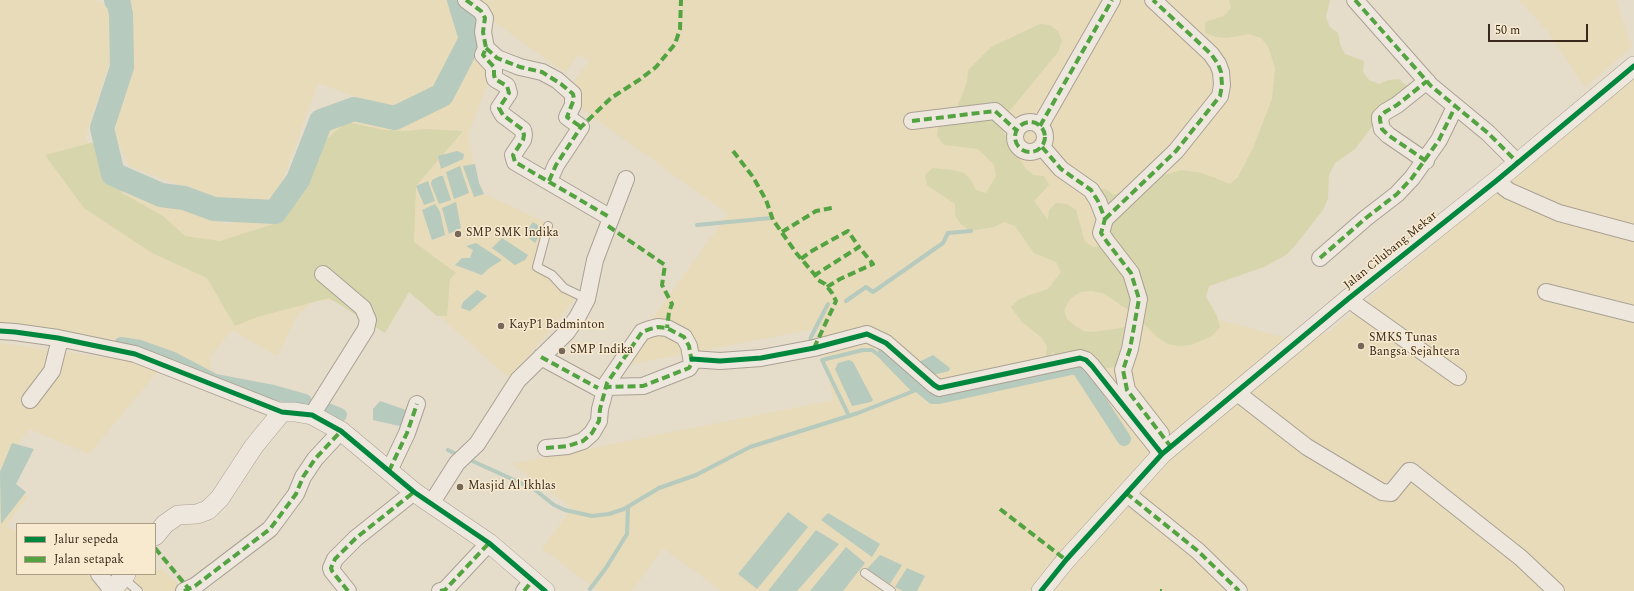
<!DOCTYPE html>
<html>
<head>
<meta charset="utf-8">
<style>
  body { margin:0 }
  #map { position:relative; width:1634px; height:591px; overflow:hidden; background:#e6dcca; font-family:Spectral,serif }
  canvas { display:block }
  .legend { position:absolute; left:16px; top:523px; width:140px; height:52px; box-sizing:border-box; background:#f8eacf; border:1px solid #ac9d87; margin:0; padding:5px 7px; list-style:none; font-size:12px; color:#39291c }
  .legend li { display:flex; align-items:center; gap:8px; height:20px }
  .legend b { width:20px; border:1px solid #ac9d87 }
  .scale { position:absolute; left:1488px; top:24px; width:100px; height:18px; box-sizing:border-box; border:2px solid #39291c; border-top:0; padding-left:5px; font-size:12px; line-height:14px; white-space:nowrap; color:#39291c; -webkit-text-stroke:3px #f8eacf; paint-order:stroke }
</style>
</head>
<body>
<div id="map">
<canvas width="1634" height="591"></canvas>
<ul class="legend">
<li><b style="height:5px;background:#00873e"></b>Jalur sepeda</li>
<li><b style="height:5px;background:#53a341"></b>Jalan setapak</li>
</ul>
<div class="scale">50 m</div>
</div>
<script>
const ctx = document.querySelector('canvas').getContext('2d');
ctx.lineJoin = 'round';
function paint(path, color) {
  ctx.fillStyle = color;
  ctx.fill(path, 'evenodd');
}
function shape(rows) {
  const path = new Path2D();
  for (const r of rows) {
    if (r.length === 3) {
      path.moveTo(r[0] + r[2], r[1]);
      path.arc(r[0], r[1], r[2], 0, 2 * Math.PI);
      continue;
    }
    path.moveTo(r[0], r[1]);
    for (let i = 2; i < r.length; i += 2) path.lineTo(r[i], r[i + 1]);
  }
  return path;
}
function strokePath(path, color, width, dash) {
  ctx.strokeStyle = color;
  ctx.lineWidth = width;
  ctx.lineCap = dash ? 'butt' : 'round';
  ctx.setLineDash(dash || []);
  ctx.stroke(path);
}
function label(font, color, halo, rows, align = 'center') {
  ctx.font = font + ' Spectral,serif';
  ctx.lineWidth = 3;
  ctx.setLineDash([]);
  ctx.textBaseline = 'middle';
  ctx.strokeStyle = halo;
  ctx.fillStyle = color;
  for (const [text, x, y, turn = 0] of rows) {
    ctx.save();
    ctx.translate(x, y);
    ctx.rotate((+turn || 0) * Math.PI / 180);
    ctx.textAlign = isNaN(turn) ? turn : align;
    if (halo) ctx.strokeText(text, 0, 0);
    ctx.fillText(text, 0, 0);
    ctx.restore();
  }
}
paint(shape([
  [0,0,94,0,111,7,110,61,85,138,119,191,228,224,296,200,327,125,372,103,318,83,275,201,224,202,129,166,114,134,126,0,1241,0,1317,32,1266,250,1176,308,1297,341,1314,335,1331,331,1634,74,1634,591,719,591,720,590,663,548,632,591,599,591,542,549,572,508,512,464,833,400,819,328,617,367,728,214,564,96,589,61,579,54,565,73,493,21,466,58,472,55,493,69,468,135,478,191,552,225,534,265,576,298,510,379,408,288,380,298,314,301,298,314,277,356,232,330,209,358,217,391,148,352,0,331],
  [1519,0,1616,0,1632,47,1585,87,1548,32],
  [0,343,151,364,159,370,89,454,29,429,14,449,13,484,27,497,6,526,17,532,17,574,155,574,155,572,162,569,181,586,177,591,0,591,0,470,14,451,0,469]
]), '#e7dbba');
paint(shape([
  [1229,0,1330,0,1326,17,1330,27,1338,33,1340,44,1345,54,1364,61,1363,72,1369,80,1379,84,1389,80,1399,79,1407,86,1406,97,1379,117,1355,149,1335,163,1329,175,1328,199,1323,210,1294,247,1286,255,1264,267,1209,286,1206,297,1217,316,1220,327,1212,336,1191,345,1179,346,1168,344,1158,338,1134,314,1103,293,1091,291,1080,292,1070,299,1064,310,1067,319,1075,326,1084,331,1094,332,1126,327,1133,334,1120,365,1109,368,1097,367,1082,374,1078,368,1064,366,1053,352,1045,362,1047,346,1041,337,1022,322,1011,307,1018,300,1027,296,1048,289,1061,272,1056,262,1034,253,1015,226,1004,222,994,227,971,231,962,225,955,216,955,204,927,185,925,175,933,168,954,170,964,173,971,180,976,190,986,193,996,176,994,165,978,149,944,145,937,136,938,125,955,113,967,82,968,70,991,47,1040,24,1050,25,1058,31,1062,41,1058,52,1007,114,1002,124,1004,134,1012,141,1014,151,1026,169,1034,175,1044,176,1049,185,1034,201,1048,220,1049,210,1056,203,1067,204,1076,210,1085,242,1093,247,1103,246,1095,190,1106,189,1113,195,1134,189,1161,176,1181,170,1202,173,1230,184,1238,177,1253,148,1272,99,1275,68,1268,46,1261,38,1249,34,1227,38,1216,37,1205,33,1205,22,1224,16,1231,8],
  [346,122,384,130,407,131,423,129,463,131,416,186,414,242,456,273,450,279,447,316,437,316,409,292,385,333,329,298,257,317,235,326,207,278,152,253,84,208,45,155,94,142,122,193,163,216,185,236,220,241,280,222,305,192,321,144]
]), '#d7d5ab');
paint(shape([
  [457,151,464,154,463,159,441,169,438,156],
  [475,164,479,183,484,194,474,197,463,166],
  [460,166,469,193,454,199,446,172],
  [440,176,443,176,451,200,439,204,431,184,432,180],
  [428,181,435,201,424,205,416,186],
  [456,202,461,228,449,234,442,208],
  [435,204,440,212,445,235,432,240,422,210],
  [533,222,541,227,539,236,535,243,525,235,526,231],
  [502,238,528,255,525,260,515,265,492,248],
  [476,243,502,260,488,269,482,275,455,265,462,258,470,258,473,250,466,246],
  [477,290,487,296,470,311,461,308,463,302],
  [933,355,950,368,949,371,925,377,915,364],
  [849,360,853,362,873,400,871,402,852,406,835,369,838,363],
  [380,401,406,410,404,427,373,420,373,409],
  [12,443,34,449,16,484,26,492,1,524,0,472],
  [788,512,808,527,757,589,738,574],
  [828,513,880,544,872,557,821,520],
  [816,530,839,544,797,591,768,591],
  [846,547,865,563,843,591,810,591],
  [880,555,902,565,890,584,867,569],
  [907,568,925,576,917,591,903,591,895,587]
]), '#b6cabd');
strokePath(shape([
  [697,225,771,218],
  [846,301,866,287,873,292,943,243,948,233,971,231],
  [813,344,810,342,811,337,828,304],
  [849,416,822,360,863,350,872,350,880,356,913,390],
  [448,450,460,456],
  [468,459,534,489,554,505,565,510,592,516,609,514,624,509,659,488,696,475,750,447,858,413,929,385],
  [590,589,606,568,627,534,628,507]
]), '#b6cabd', 4);
strokePath(shape([
  [121,344,140,347,171,358,215,381,273,392,305,401],
  [885,351,921,387,933,397,939,397,1071,368,1078,368,1124,439],
  [320,407,340,415]
]), '#b6cabd', 14);
strokePath(shape([
  [116,0,118,0,121,14,122,67,102,128,113,174,161,195,184,198,214,209,275,212,298,180,321,121,354,109,395,118,442,95,471,39,459,0]
]), '#b6cabd', 24);
const service = shape([
  [548,226,537,267,552,275,564,288,587,299],
  [865,573,891,591],
  [123,578,138,591]
]);
const minor = shape([
  [466,0,481,11,485,18,483,32,486,48,483,55,494,67,494,75,495,79,507,86,509,93,499,108,503,115,523,130,524,135,523,140,513,155,515,162,611,218],
  [1355,0,1431,86,1488,133,1517,162],
  [486,48,497,58,507,62,520,67,542,72,557,80,573,94,573,105,567,117,581,127,556,165,549,181],
  [912,121,995,111,1016,130],
  [1030,137,15],
  [1040,126,1112,0],
  [1042,147,1061,169,1091,190,1098,201,1105,219,1101,233,1107,242,1131,273,1139,299,1130,349,1123,370,1127,390,1161,434],
  [1426,161,1388,135,1382,129,1380,120,1380,117,1385,112,1397,105,1427,81],
  [1496,181,1509,191,1559,213,1634,233],
  [1105,219,1176,151,1220,96,1222,85,1221,72,1218,64,1211,54,1153,0],
  [1320,258,1366,218,1397,194,1412,178,1439,140,1455,107],
  [1546,292,1634,314],
  [1348,299,1458,377],
  [0,331,15,332,58,338,135,354,282,412],
  [541,357,598,388],
  [692,359,720,361,761,358,814,348,867,334,886,343,934,385,939,388,1080,358,1086,360,1092,366,1162,454],
  [1236,392,1307,447,1382,492,1391,493,1409,471,1411,471,1521,558,1556,591],
  [30,400,52,371,60,339],
  [312,415,366,329,368,320,363,308,323,274],
  [546,448,568,446,583,441,592,433,599,421,600,409,607,383,642,332,650,329,658,327,667,328,684,337,689,346,692,363,689,368,643,386,606,387],
  [389,471,407,433,417,404],
  [1126,493,1198,551,1239,591],
  [431,504,457,463,477,444,518,380,567,332,578,316,587,299,595,260,626,179],
  [99,574,112,590],
  [184,591,195,586,270,529,296,494,303,477,315,459,341,431],
  [348,591,332,571,331,568,335,559,356,538,414,492],
  [440,591,445,590,489,543],
  [524,591,533,580]
]);
const tertiary = shape([
  [155,536,165,524,178,515,197,514,208,510,220,498,254,446,282,412,295,412,312,415,341,431,414,492,489,543,545,591],
  [111,591,126,574],
  [1041,591,1066,560,1162,454,1348,299,1496,181,1634,66]
]);
strokePath(service, '#aaa194', 10);
strokePath(minor, '#aaa194', 18);
strokePath(tertiary, '#aaa194', 20);
strokePath(service, '#ede7dd', 8);
strokePath(minor, '#ede7dd', 16);
strokePath(tertiary, '#ede7dd', 19);
strokePath(shape([
  [466,0,481,11,485,18,483,32,486,48,483,55,494,67,494,75,495,79,507,86,509,93,499,108,503,115,523,130,524,135,523,140,513,155,515,162,611,218],
  [1355,0,1431,86,1488,133,1517,162],
  [486,48,497,58,520,67,542,72,561,84,573,94,574,99,567,117,581,127],
  [912,121,995,111,1016,130],
  [1030,137,15],
  [1040,126,1112,0],
  [1042,147,1061,169,1091,190,1098,201,1105,219,1101,233,1107,242,1131,273,1139,299,1130,349,1123,370,1127,390,1171,447],
  [733,151,753,177,766,200,773,220,797,254,815,275,818,280,825,284,832,293,836,301,814,348],
  [1426,161,1388,135,1382,129,1380,120,1380,117,1385,112,1397,105,1427,81],
  [549,181,556,165,581,127,611,98,639,80,656,67,675,44,680,29,681,0],
  [1105,219,1176,151,1220,96,1222,85,1221,72,1218,64,1211,54,1153,0],
  [608,226,665,265,662,285,672,304,669,312,667,328],
  [782,232,816,211,832,208],
  [1320,258,1366,218,1397,194,1412,178,1439,140,1455,107],
  [801,259,810,252,848,231,859,247,815,275],
  [827,287,840,279,873,264,859,247],
  [541,357,598,388],
  [546,448,568,446,583,441,592,433,599,421,600,409,607,383,642,332,650,329,658,327,667,328,684,337,689,346,692,363,689,368,643,386,606,387],
  [389,471,407,433,417,404],
  [1126,493,1198,551,1239,591],
  [1000,509,1066,560],
  [155,548,189,589],
  [184,591,195,586,270,529,296,494,303,477,315,459,341,431],
  [348,591,332,571,331,568,335,559,356,538,414,492],
  [440,591,445,590,489,543],
  [524,591,533,580],
  [1160,591,1162,591]
]), '#53a341', 4, [8, 4]);
strokePath(shape([
  [0,331,15,332,58,338,135,354,282,412,312,415,341,431,414,492,489,543,545,591],
  [692,359,720,361,761,358,814,348,867,334,886,343,934,385,939,388,1080,358,1086,360,1092,366,1162,454],
  [1041,591,1066,560,1162,454,1348,299,1496,181,1634,66]
]), '#00873e', 5);
for (const [x, y, r, color] of [
  [458,234,4,"#766859"],
  [501,326,4,"#766859"],
  [1361,346,4,"#766859"],
  [562,351,4,"#766859"],
  [460,487,4,"#766859"]
]) {
  const dot = new Path2D();
  dot.arc(x, y, r, 0, 2 * Math.PI);
  ctx.fillStyle = color;
  ctx.fill(dot);
  strokePath(dot, '#f8eacf', 1.5);
}
label('12px', '#39291c', '#f8eacf', [
  ["SMP SMK Indika",466,234],
  ["KayP1 Badminton",509,326],
  ["SMKS Tunas",1369,339],
  ["Bangsa Sejahtera",1369,353],
  ["SMP Indika",570,351],
  ["Masjid Al Ikhlas",468,487]
], 'left');
label('12px', '#39291c', '#f8eacf', [
  ["Jalan Cilubang Mekar",1391,251,-39]
]);
</script>
</body>
</html>
